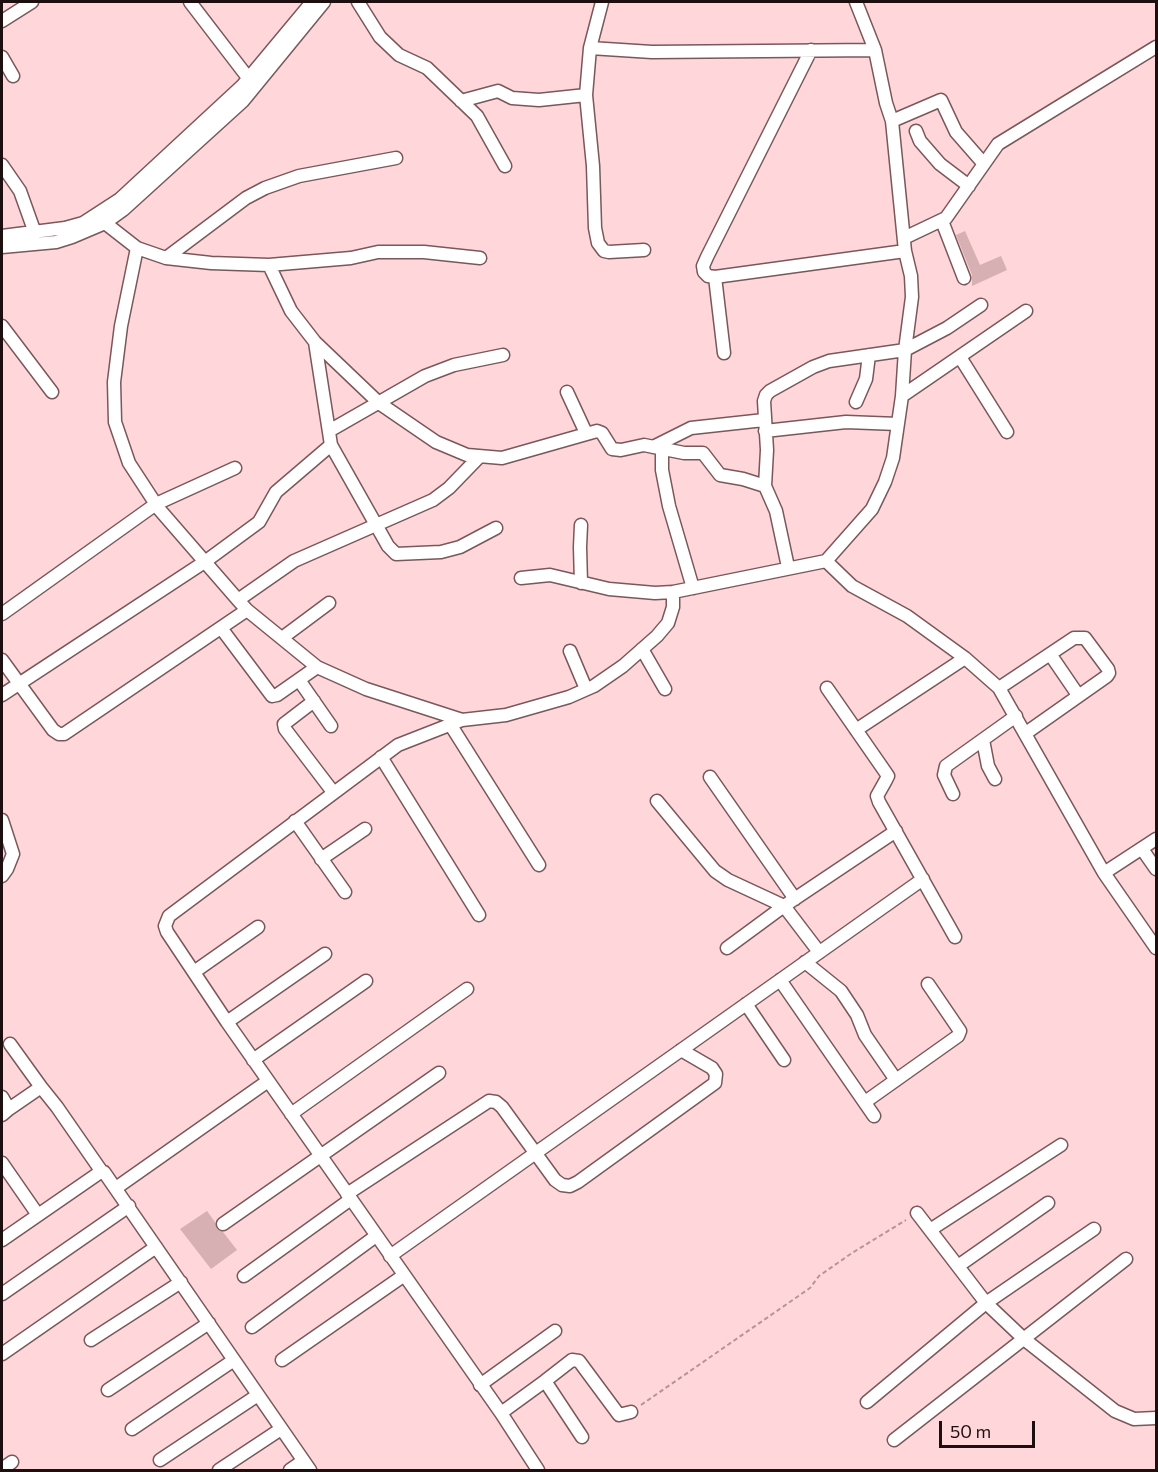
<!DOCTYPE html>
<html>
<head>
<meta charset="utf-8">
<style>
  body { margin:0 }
  #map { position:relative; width:1158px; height:1472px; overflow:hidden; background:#ffd6d9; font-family:Commissioner,sans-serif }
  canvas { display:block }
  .frame { position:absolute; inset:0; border:3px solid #1d0f10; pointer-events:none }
  .scale { position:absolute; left:939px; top:1421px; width:96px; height:27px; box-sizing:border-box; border:3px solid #1d0f10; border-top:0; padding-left:8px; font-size:18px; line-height:21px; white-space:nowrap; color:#1d0f10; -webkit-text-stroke:4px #ffd6d9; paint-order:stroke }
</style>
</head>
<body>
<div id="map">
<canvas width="1158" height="1472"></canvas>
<div class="frame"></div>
<div class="scale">50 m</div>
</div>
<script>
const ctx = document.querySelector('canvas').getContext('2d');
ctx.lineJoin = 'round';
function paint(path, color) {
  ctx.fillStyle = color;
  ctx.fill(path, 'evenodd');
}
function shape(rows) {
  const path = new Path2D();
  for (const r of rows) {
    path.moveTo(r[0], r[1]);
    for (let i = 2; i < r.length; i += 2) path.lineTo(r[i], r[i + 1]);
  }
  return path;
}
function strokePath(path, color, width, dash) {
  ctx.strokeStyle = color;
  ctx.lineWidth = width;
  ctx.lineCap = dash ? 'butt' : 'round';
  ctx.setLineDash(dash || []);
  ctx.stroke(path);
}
paint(shape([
  [965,231,980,265,1001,256,1007,270,972,286,972,275,956,235],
  [207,1211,215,1222,217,1229,223,1232,237,1250,211,1269,180,1229]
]), '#d7b0b3');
const street = shape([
  [190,2,249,79],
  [358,2,380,37,399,55,427,68,477,116,505,166],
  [602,2,590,48,586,95,593,166,595,228,598,243,604,251,609,252,644,250],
  [2,21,32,2],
  [590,48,652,52,875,50],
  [811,50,707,257,703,266,704,272,708,276,715,277,905,251],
  [2,57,13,76],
  [461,101,498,91,512,98,539,100,586,95],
  [892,121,941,100,956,132,984,164],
  [916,131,920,141,940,164,969,186],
  [2,165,20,191,35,233],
  [98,215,105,223,137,248,121,326,114,382,115,422,129,463,159,509,238,600,247,610,317,667,366,689,462,720,506,715,569,697,594,686,623,666,657,636,668,623,673,607,673,592],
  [942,221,964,278],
  [2,236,65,228,83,223,120,199,242,86,312,2],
  [904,238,946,218,998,144,1156,47],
  [2,247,56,242,72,237,105,223,123,210,243,101,324,2],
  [137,248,166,258,211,263,269,265,351,258,378,252,424,252,480,258],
  [166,258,246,198,265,188,299,176,396,158],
  [269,265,291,311,315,342,379,403,436,442,467,455,502,458,597,431,602,433,612,449,621,450,644,445,684,453,703,453,720,475,743,479,765,486,776,511,788,567],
  [715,277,724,353],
  [2,326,52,392],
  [315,342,331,445,388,546,396,554,441,552,460,547,496,528],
  [960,357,1007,432],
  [567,392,586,433],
  [902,396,1026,311],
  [856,402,866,379,869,355],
  [329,431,425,376,454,365,503,355],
  [765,431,846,422,898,424],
  [653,447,691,428,764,420],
  [662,449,662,470,669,506,693,588],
  [765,486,767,450,764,401,766,395,770,391,813,367,829,361,905,350,947,328,981,305],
  [826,561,872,509,885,482,893,458,902,396,905,350,912,297,911,276,905,251,892,121,886,103,875,50,856,2],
  [521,578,550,575,609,589,655,593,673,592,826,561,852,586,907,616,965,658,999,688,1104,873,1156,948],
  [581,583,580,547,581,525],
  [238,600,294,561,433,500,449,488,479,457],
  [2,614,156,504,235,468],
  [221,628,272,696,277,695,317,667],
  [282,638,329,603],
  [642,649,665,689],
  [570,651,586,689],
  [1050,654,1078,695],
  [2,660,53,730,59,734,64,734,247,610],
  [299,680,331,726],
  [827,688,886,773,888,776,886,780,877,796,879,802,955,937],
  [999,688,1074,638,1085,638,1108,669,1109,673,1107,676,1026,733],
  [2,695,206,561,259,522,276,492,331,445],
  [314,701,284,724,285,729,333,792],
  [462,720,398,745,169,916,165,926,167,932,227,1022,501,1413,538,1470],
  [450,724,539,865],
  [856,730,965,658],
  [983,740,988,766,995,779],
  [381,757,479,915],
  [710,777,795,899],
  [953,794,944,775,946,766,1016,716],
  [657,801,715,871,728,880,784,906,819,952],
  [2,820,13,854,7,869,2,876],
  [295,821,345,892],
  [1142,849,1156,869],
  [321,859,365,829],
  [1104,873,1156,839],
  [727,948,784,906,896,831],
  [805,962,841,991,857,1015,865,1035,896,1080],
  [194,972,258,927],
  [780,980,874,1116],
  [746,1004,784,1060],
  [227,1022,325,954],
  [10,1044,41,1087],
  [253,1060,366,981],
  [2,1097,9,1109,2,1115],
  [865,1102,958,1036,960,1031,928,984],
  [9,1109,41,1087,57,1107,102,1172],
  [291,1114,467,989],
  [2,1163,38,1215],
  [116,1188,268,1081],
  [347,1194,489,1101,496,1102,502,1107,555,1180,562,1185,570,1186,578,1182,715,1083,716,1074,712,1068,681,1050],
  [917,1213,986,1303,1024,1339,1115,1411,1134,1419,1156,1418],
  [223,1224,439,1073],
  [930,1230,1061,1145],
  [2,1240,99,1173,104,1172,310,1470],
  [390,1256,923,879],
  [958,1266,1048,1203],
  [244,1276,351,1199],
  [2,1294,129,1206],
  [252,1327,376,1236],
  [91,1340,181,1282],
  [2,1354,156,1247],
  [282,1360,403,1276],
  [545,1381,572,1360,579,1361,619,1415,631,1412],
  [480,1385,555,1331],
  [108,1390,209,1323],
  [867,1402,986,1303,1094,1229],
  [501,1413,545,1381,582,1437],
  [132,1429,234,1360],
  [894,1440,1126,1259],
  [160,1460,258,1395],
  [2,1469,12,1462],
  [219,1470,281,1429],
  [290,1470,303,1461]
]);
strokePath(street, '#7a575a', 15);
strokePath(shape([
  [641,1405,810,1288,819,1276,852,1253,906,1220]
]), '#b59597', 2, [4.5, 3]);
strokePath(street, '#fff', 12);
</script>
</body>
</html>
